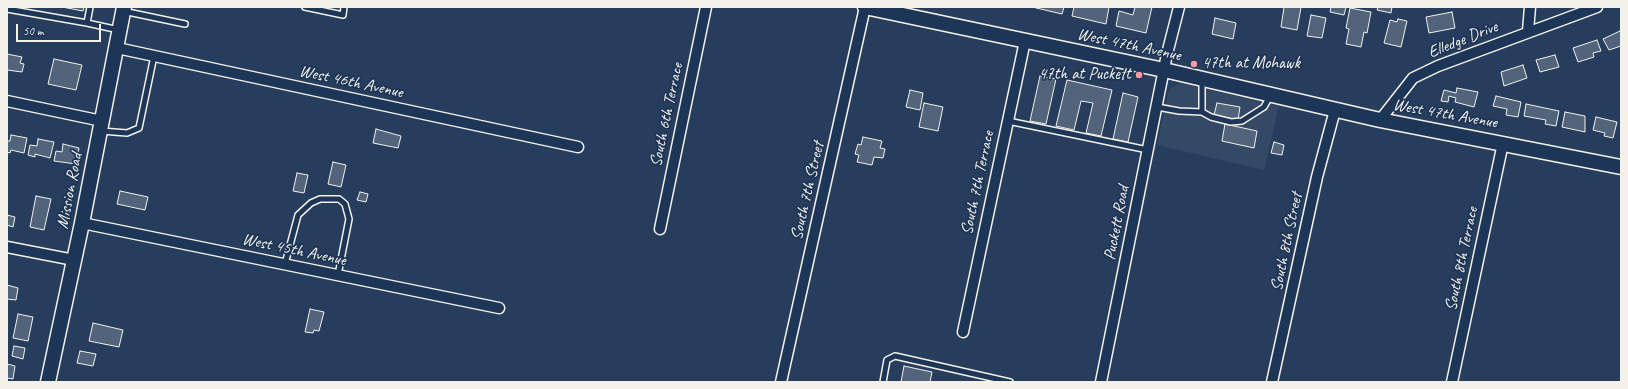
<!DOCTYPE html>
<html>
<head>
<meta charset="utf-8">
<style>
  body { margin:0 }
  #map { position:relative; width:1628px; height:389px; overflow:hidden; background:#263d5d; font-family:Caveat,sans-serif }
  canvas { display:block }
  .frame { position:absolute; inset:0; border:8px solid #f4f1e8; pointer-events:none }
  .scale { position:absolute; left:16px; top:24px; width:85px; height:18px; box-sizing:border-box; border:2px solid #f4f1e8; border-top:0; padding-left:5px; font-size:12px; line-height:14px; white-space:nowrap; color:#f4f1e8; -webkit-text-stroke:3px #1d3557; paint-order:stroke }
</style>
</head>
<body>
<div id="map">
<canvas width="1628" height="389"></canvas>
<div class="frame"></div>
<div class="scale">50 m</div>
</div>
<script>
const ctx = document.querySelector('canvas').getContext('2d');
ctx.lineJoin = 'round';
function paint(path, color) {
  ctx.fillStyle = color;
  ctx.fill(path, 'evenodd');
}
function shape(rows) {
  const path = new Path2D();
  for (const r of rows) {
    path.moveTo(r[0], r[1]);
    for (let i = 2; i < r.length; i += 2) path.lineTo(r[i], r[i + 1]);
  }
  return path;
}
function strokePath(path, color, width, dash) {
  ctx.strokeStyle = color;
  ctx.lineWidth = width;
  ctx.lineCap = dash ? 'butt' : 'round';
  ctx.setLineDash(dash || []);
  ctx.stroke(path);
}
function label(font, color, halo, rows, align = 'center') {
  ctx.font = font + ' Caveat,sans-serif';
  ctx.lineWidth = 3.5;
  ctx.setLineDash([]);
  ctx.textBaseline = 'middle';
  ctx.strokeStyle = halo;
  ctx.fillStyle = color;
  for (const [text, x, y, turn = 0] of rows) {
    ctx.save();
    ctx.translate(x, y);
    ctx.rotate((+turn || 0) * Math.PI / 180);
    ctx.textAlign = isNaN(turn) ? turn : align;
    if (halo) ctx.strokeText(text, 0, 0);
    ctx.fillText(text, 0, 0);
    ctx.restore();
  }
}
paint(shape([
  [1180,83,1279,106,1264,170,1157,145,1168,94,1171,88]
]), '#334966');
const building = shape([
  [62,7,84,7,83,11,62,7],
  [1032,7,1064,7,1062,14,1032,7],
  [1074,7,1109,7,1106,24,1072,16,1074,7],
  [1135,7,1152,7,1146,33,1116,26,1119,11,1133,15,1135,7],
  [1284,7,1301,7,1297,30,1281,27,1284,7],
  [1331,7,1346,7,1344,15,1330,12,1331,7],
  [1378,7,1392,7,1391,13,1377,10,1378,7],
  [1350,8,1371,12,1367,33,1364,32,1361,47,1346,44,1349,29,1346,28,1350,8],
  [1452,12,1455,28,1429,33,1426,17,1452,12],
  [1311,15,1326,18,1322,38,1307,36,1311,15],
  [1215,18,1236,23,1233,39,1212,34,1215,18],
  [1398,19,1407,21,1401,47,1384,43,1390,20,1397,22,1398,19],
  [1621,28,1621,46,1609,50,1603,39,1620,31,1621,28],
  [1597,40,1601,51,1593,53,1594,57,1578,62,1573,48,1597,40],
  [7,54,22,57,20,63,24,64,22,72,7,70,7,54],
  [1555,55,1559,67,1540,72,1536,60,1555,55],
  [54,59,82,65,76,90,48,84,54,59],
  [1523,65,1527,78,1504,86,1501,72,1523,65],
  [1040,76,1056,79,1046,124,1030,121,1040,76],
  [1067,80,1112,90,1101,136,1086,133,1093,103,1081,101,1074,130,1056,126,1067,80],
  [1457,88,1478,92,1474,107,1455,102,1456,98,1449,96,1448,102,1441,101,1444,90,1456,93,1457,88],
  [910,90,923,93,920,110,906,107,910,90],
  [1123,93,1138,97,1128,142,1113,139,1123,93],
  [1496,96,1521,102,1518,117,1506,115,1507,109,1493,106,1496,96],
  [924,103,943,107,938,131,919,127,924,103],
  [1217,103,1240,107,1238,120,1214,115,1217,103],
  [1526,104,1559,111,1556,126,1545,124,1546,120,1524,116,1526,104],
  [1565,112,1585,116,1585,132,1562,127,1565,112],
  [1596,117,1617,122,1613,138,1604,136,1605,133,1593,130,1596,117],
  [1225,124,1257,131,1254,148,1222,141,1225,124],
  [376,129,401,136,398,148,373,143,376,129],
  [11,135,27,138,24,153,11,150,10,153,7,152,7,141,10,141,11,135],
  [863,137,882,141,880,148,885,149,883,158,874,157,872,165,857,162,859,155,855,154,858,144,861,145,863,137],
  [38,139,54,142,50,158,35,154,35,157,28,155,30,145,37,146,38,139],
  [1274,142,1284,145,1282,155,1271,153,1274,142],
  [63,144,79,148,76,164,54,161,56,151,62,152,63,144],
  [333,162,346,165,341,187,328,184,333,162],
  [297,173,308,175,304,193,293,191,297,173],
  [120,191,148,197,145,210,117,204,120,191],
  [360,192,368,194,366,202,357,200,360,192],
  [36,196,51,199,44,230,30,227,36,196],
  [7,215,15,217,13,227,7,225,7,215],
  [7,285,18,288,16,300,7,299,7,285],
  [310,309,324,312,319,331,314,330,313,333,305,332,310,309],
  [18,314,33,317,28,341,13,338,18,314],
  [93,323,123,330,119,347,89,341,93,323],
  [14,346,25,348,23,359,12,356,14,346],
  [80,351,96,354,93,366,77,363,80,351],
  [7,364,15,366,13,379,7,378,7,364],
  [904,366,932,372,930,382,901,382,904,366]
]);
paint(building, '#52647b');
strokePath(building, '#f4f1e8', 1);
const lane = shape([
  [305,7,343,15,344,7],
  [7,9,87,23,90,7],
  [123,11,185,24],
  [87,23,119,30],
  [1202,80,1202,112,1211,117,1231,122,1242,121,1264,107,1270,96],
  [1157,107,1179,111,1202,112],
  [1008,121,1148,150],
  [101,131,127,133,139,128,154,56],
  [285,264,298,215,311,203,320,199,339,199,345,204,349,219,338,275],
  [883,382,887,360,895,356,1010,382]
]);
const street = shape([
  [1528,31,1530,7],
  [117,48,578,147],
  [7,101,102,121],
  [1380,120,1413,78,1438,66,1597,7],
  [82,223,499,308],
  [660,229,706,7],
  [7,247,74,260],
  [963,332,1025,41],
  [781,382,865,7],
  [1101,382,1167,54,1179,7],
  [1272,382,1317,177,1335,110],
  [1452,382,1503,143]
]);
const secondary = shape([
  [865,7,1164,70,1380,120,1621,167],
  [48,382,82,223,124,7]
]);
strokePath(lane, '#f4f1e8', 8);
strokePath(street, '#f4f1e8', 13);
strokePath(secondary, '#f4f1e8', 17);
strokePath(lane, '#1d3557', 5);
strokePath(street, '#1d3557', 10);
strokePath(secondary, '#1d3557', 14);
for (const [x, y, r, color] of [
  [1194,64,4,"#ff9aa2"],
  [1139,75,4,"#ff9aa2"]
]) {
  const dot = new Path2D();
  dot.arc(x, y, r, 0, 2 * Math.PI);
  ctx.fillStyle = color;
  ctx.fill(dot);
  strokePath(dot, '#1d3557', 1.5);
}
label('17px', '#f4f1e8', '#1d3557', [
  ["Elledge Drive",1463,40,-22],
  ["West 47th Avenue",1129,45,12],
  ["West 46th Avenue",351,82,12],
  ["West 47th Avenue",1445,114,10],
  ["South 6th Terrace",667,115,-78],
  ["South 7th Terrace",978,183,-78],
  ["Mission Road",70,191,-79],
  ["South 7th Street",808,191,-77],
  ["Puckett Road",1117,223,-79],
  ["South 8th Street",1287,242,-78],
  ["West 45th Avenue",294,250,12],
  ["South 8th Terrace",1462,259,-78]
]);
label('17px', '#f4f1e8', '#1d3557', [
  ["47th at Mohawk",1202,64],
  ["47th at Puckett",1131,75,"right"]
], 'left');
</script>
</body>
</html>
